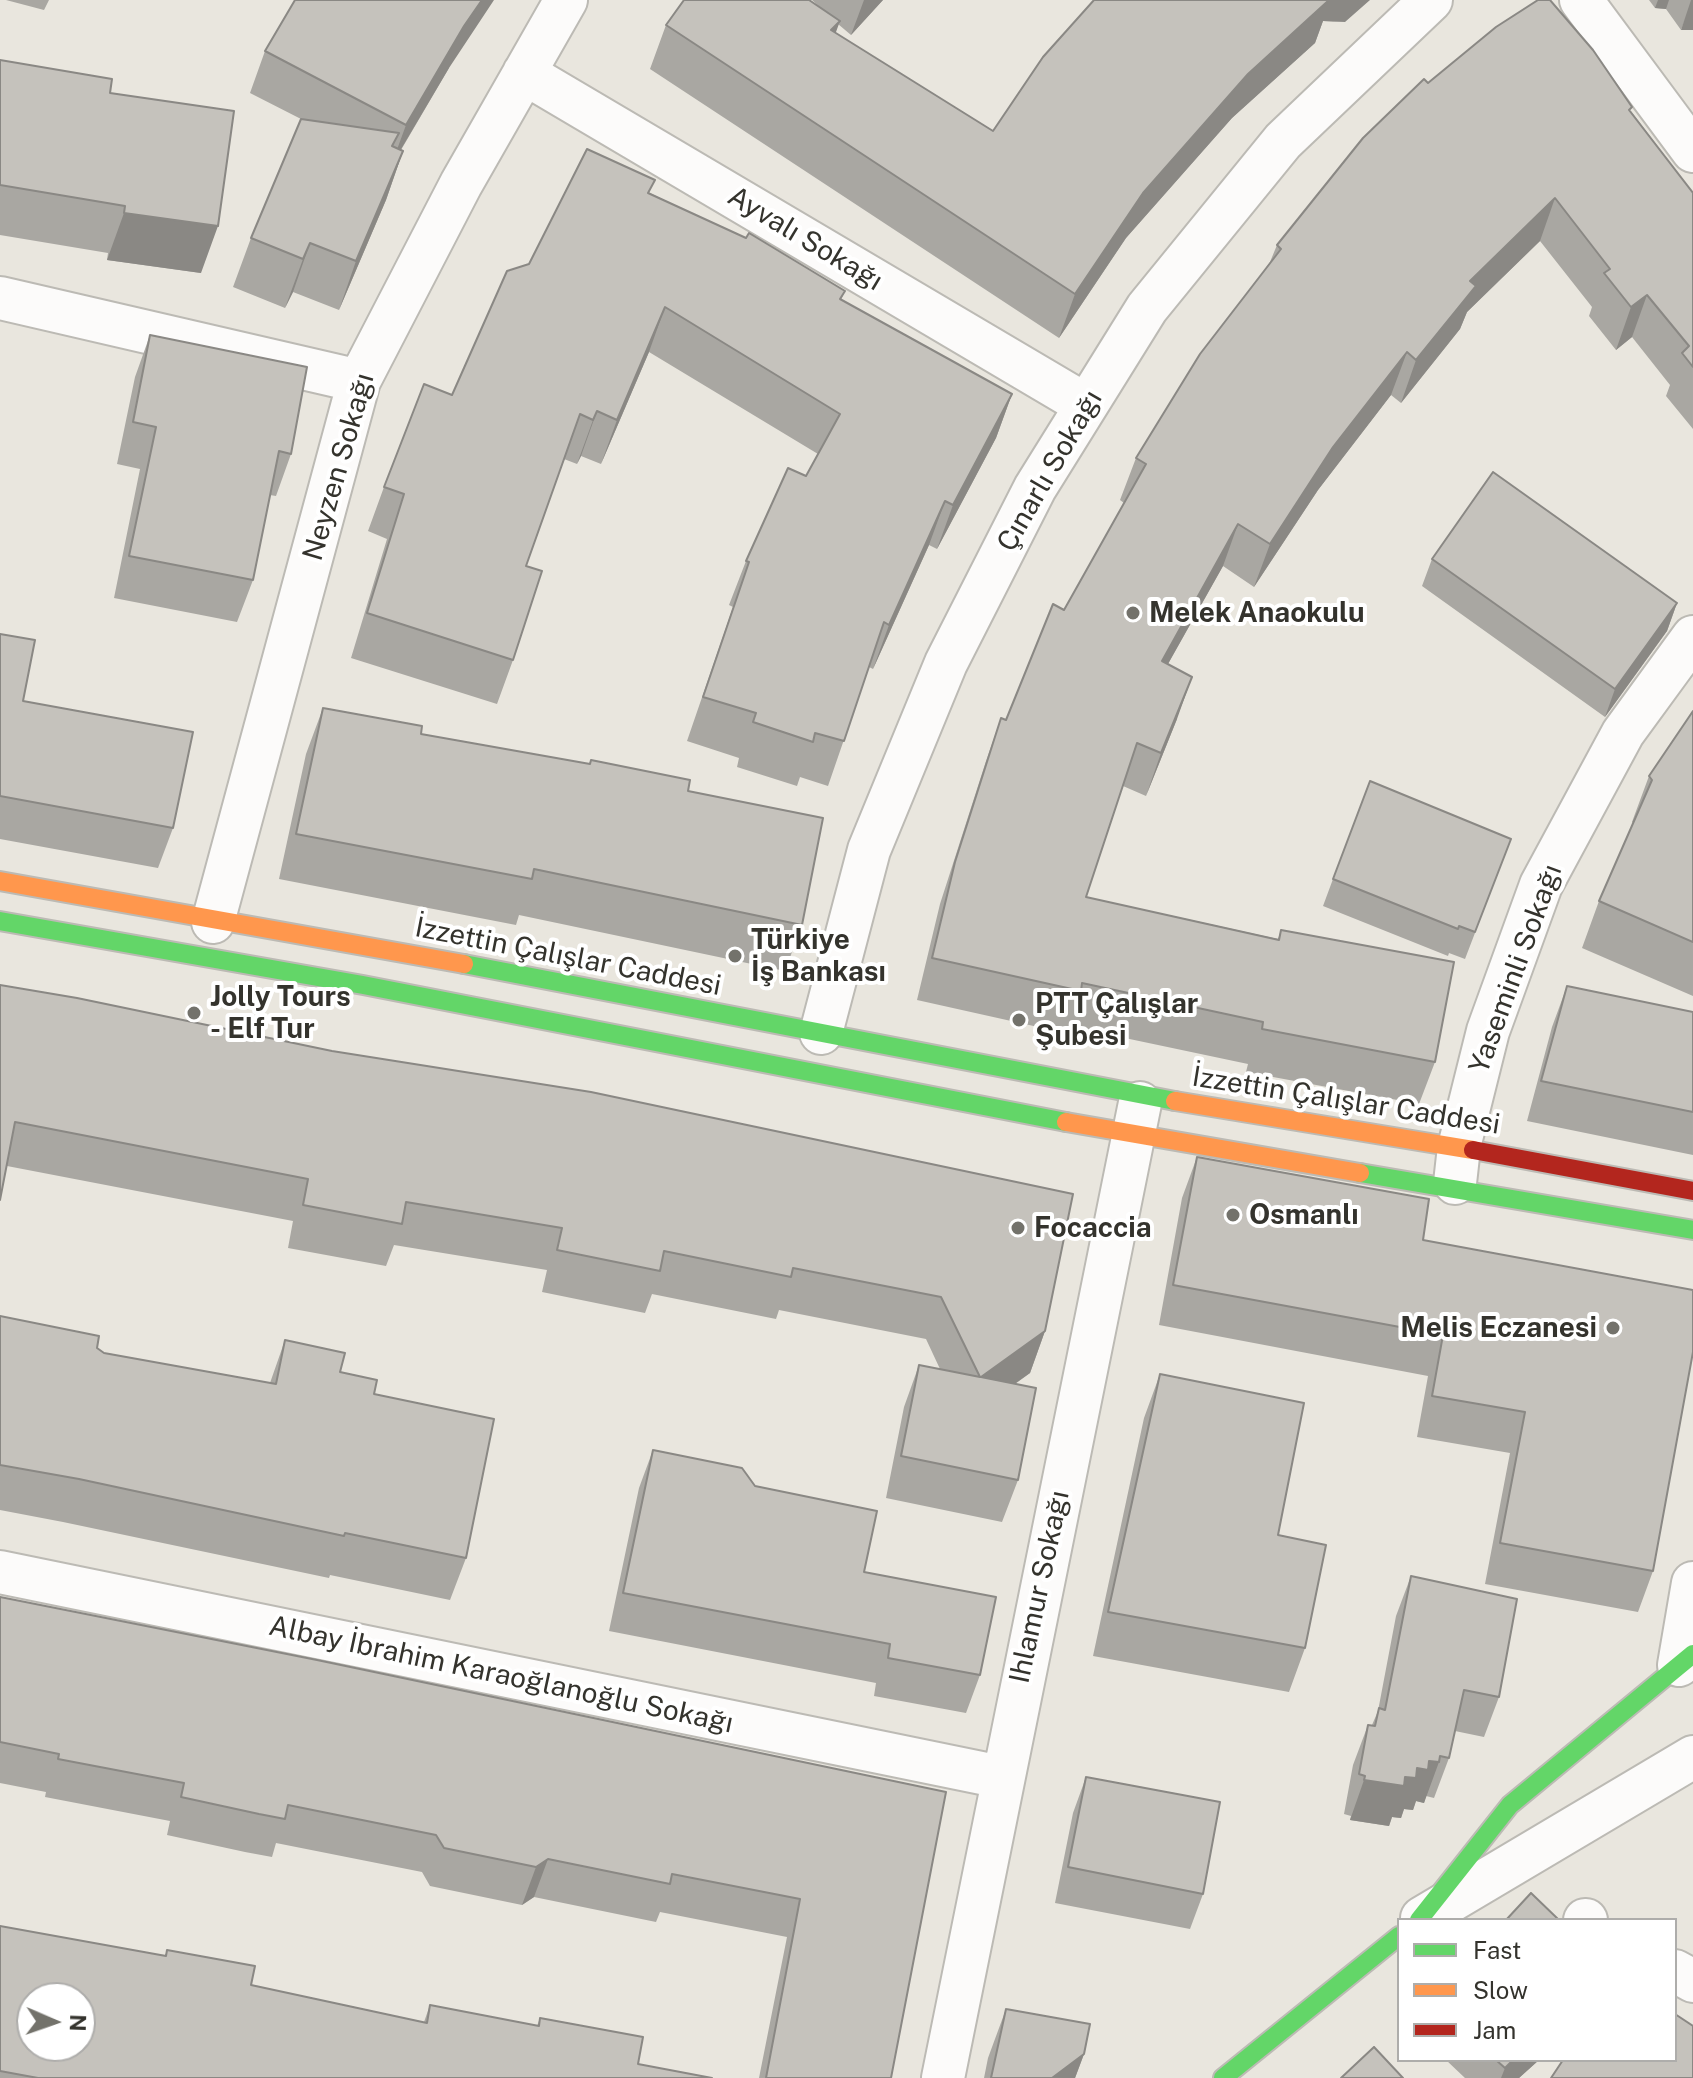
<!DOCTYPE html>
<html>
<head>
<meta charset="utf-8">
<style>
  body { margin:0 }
  #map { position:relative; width:1693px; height:2078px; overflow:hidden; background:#e9e6de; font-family:"Public Sans",sans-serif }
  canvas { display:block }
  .legend { position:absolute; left:1397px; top:1918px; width:280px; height:144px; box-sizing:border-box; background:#fff; border:2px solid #aeadab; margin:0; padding:10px 14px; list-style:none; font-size:24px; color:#34332d }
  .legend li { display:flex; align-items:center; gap:16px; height:40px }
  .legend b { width:40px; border:2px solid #aeadab }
  .north { position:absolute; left:16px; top:1982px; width:80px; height:80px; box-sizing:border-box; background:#fff; border:2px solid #aeadab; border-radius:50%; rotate:92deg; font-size:22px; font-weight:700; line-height:32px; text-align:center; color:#34332d }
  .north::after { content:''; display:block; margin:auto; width:28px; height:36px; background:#73726b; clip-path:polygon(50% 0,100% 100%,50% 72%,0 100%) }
</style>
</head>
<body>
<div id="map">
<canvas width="1693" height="2078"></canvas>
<ul class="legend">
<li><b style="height:10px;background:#63d668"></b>Fast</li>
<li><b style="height:10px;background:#ff974d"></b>Slow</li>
<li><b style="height:10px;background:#b3261e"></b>Jam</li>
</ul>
<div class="north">N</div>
</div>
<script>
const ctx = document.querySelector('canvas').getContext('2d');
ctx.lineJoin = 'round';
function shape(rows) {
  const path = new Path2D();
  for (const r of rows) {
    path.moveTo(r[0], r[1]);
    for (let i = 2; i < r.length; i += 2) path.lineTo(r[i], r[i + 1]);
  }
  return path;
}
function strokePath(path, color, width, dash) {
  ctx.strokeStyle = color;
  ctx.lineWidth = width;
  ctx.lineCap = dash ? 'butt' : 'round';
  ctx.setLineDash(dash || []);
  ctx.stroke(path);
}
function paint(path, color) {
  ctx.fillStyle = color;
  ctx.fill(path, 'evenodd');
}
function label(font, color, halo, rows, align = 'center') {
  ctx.font = font + ' "Public Sans",sans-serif';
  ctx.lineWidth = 8;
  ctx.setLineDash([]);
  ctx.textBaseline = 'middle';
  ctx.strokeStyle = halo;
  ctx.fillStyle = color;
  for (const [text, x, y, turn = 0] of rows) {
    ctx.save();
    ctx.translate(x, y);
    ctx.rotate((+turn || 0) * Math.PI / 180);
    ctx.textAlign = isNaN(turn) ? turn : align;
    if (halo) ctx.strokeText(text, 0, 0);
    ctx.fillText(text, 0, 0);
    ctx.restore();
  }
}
const street = shape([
  [1581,0,1693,151],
  [524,73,1086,405],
  [0,298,359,381],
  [213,922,359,381,461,184,566,0],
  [821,1033,869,850,946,663,1035,488,1147,308,1283,141,1431,0],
  [1455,1183,1459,1147,1488,1031,1541,885,1623,733,1693,637],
  [0,1572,1001,1777],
  [1679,1665,1693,1583],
  [1422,1918,1693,1757],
  [1585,1920,1586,1920],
  [1675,1971,1693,1981],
  [943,2078,1140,1103]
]);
const fast = shape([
  [0,921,363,985,1066,1122],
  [464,964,1175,1101],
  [1360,1173,1693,1230],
  [1419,1920,1510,1805,1693,1654],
  [1223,2078,1399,1936]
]);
const slow = shape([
  [0,881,464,964],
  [1175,1101,1473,1150],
  [1066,1122,1360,1173]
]);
const jam = shape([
  [1473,1150,1693,1191]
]);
strokePath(street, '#bcbab4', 46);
strokePath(fast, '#bcbab4', 22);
strokePath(slow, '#bcbab4', 22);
strokePath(jam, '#bcbab4', 22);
strokePath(street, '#fcfbfa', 42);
strokePath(fast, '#63d668', 18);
strokePath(slow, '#ff974d', 18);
strokePath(jam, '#b3261e', 18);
paint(shape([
  [6,0,49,0,44,10],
  [812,0,883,0,851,35,838,24,835,33,993,131,1094,0,1345,22,1323,21,1315,43,1232,118,1126,238,1059,338,650,69,666,25,822,9],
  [1649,0,1693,0,1681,30,1666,9,1655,8],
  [265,51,449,68,401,150,403,151,386,200,339,310,293,292,285,308,233,287,251,238,301,119,250,93],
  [0,60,110,93,201,273,107,260,108,253,0,235],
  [1428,83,1631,111,1693,193,1693,429,1666,396,1670,385,1632,337,1616,350,1589,316,1592,307,1540,241,1467,312,1460,329,1401,403,1391,395,1318,490,1254,587,1223,566,1168,664,1177,719,1146,796,1123,786,1086,897,1278,939,1281,930,1435,1062,1419,1104,1246,1072,1248,1064,1068,1026,1065,1033,917,1000,940,904,986,761,1001,718,1006,720,1064,610,1124,503,1120,500,1136,458,1270,262,1277,245],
  [650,193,845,291,841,300,1012,394,996,438,937,549,929,545,873,669,869,667,828,786,800,777,797,786,737,767,739,758,687,741,733,607,729,605,746,561,806,476,818,454,649,352,601,464,581,456,577,464,564,459,526,566,513,660,497,704,351,658,387,539,368,531,384,487,452,395,529,264],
  [150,335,291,454,276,496,270,495,253,580,237,622,114,598,140,469,117,464,135,377],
  [1432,559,1677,603,1667,631,1605,717,1422,586],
  [0,634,23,701,173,828,158,868,0,839],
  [323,708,421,734,688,791,802,925,785,971,519,915,516,925,279,879,306,754],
  [1693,711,1693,996,1582,948,1599,901,1633,823,1632,822,1649,776],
  [1511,839,1465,959,1449,953,1448,956,1323,906,1333,879],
  [0,985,1045,1331,1030,1373,1015,1384,1018,1480,1002,1522,886,1498,904,1407,919,1365,940,1369,926,1339,779,1310,776,1319,652,1294,645,1313,542,1292,547,1270,394,1245,386,1266,288,1248,293,1221,7,1166],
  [1567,986,1693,1012,1693,1155,1527,1121,1552,1027],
  [1197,1157,1423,1240,1653,1571,1638,1612,1485,1584,1510,1453,1417,1437,1428,1376,1159,1325,1182,1198],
  [0,1316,97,1348,104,1353,270,1383,285,1340,340,1372,374,1394,466,1558,450,1600,330,1575,329,1578,63,1522,0,1510],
  [1160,1374,1278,1535,1305,1648,1289,1692,1093,1656,1144,1418],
  [653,1450,755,1486,864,1572,980,1675,966,1713,874,1696,876,1683,609,1631,639,1488],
  [1411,1576,1499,1697,1484,1737,1455,1731,1449,1758,1434,1798,1426,1796,1424,1803,1416,1801,1413,1810,1404,1809,1401,1818,1392,1817,1389,1826,1350,1820,1351,1816,1344,1814,1353,1765,1368,1725,1372,1725,1378,1711,1396,1616],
  [0,1597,946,1792,891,2078,759,2078,787,1937,660,1912,656,1922,534,1897,522,1905,430,1886,422,1872,276,1843,272,1857,245,1852,167,1835,170,1821,45,1797,46,1792,0,1783],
  [1086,1777,1203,1894,1190,1929,1055,1903,1073,1813],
  [0,1926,165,1956,167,1950,251,1985,424,2022,430,2005,537,2026,540,2018,638,2064,712,2078,0,2078],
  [1006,2009,1084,2054,1075,2078,984,2078,988,2058],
  [1446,2060,1539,2060,1519,2078,1465,2078]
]), '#a9a7a2');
paint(shape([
  [482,0,494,0,449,68,391,166,406,125,464,26],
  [864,0,883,0,851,35],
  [1321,0,1370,0,1345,22,1323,21,1315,43,1232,118,1126,238,1059,338,1075,294,1143,193,1248,74],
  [1658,0,1669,0,1666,9,1655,8],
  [1691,0,1693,0,1693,30,1681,30],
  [840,21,824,65,831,30],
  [403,151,386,200,339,310,356,261],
  [1555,198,1540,241,1467,312,1460,329,1401,403,1416,360,1470,281],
  [124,213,218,226,201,273,107,260],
  [310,243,293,292,285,308,303,259],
  [1647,295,1632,337,1616,350,1631,307],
  [665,307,649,352,601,464,617,420],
  [1407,352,1391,395,1318,490,1254,587,1270,544,1333,447],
  [1012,394,996,438,937,549,953,505],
  [597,411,581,456,577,464,593,420],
  [945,501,929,545,873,669,889,625],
  [1238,524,1223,566,1146,703,1162,661],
  [1677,603,1667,631,1605,717,1615,689],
  [1192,677,1177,719,1146,796,1161,753],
  [1045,1331,1030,1373,965,1419,981,1377],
  [1429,1761,1439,1762,1424,1803,1416,1801,1413,1810,1404,1809,1401,1818,1392,1817,1389,1826,1350,1820,1364,1780,1405,1777],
  [548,1859,534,1897,522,1905,536,1867],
  [1084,2054,1075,2078,1052,2078],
  [1513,2060,1539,2060,1519,2078,1501,2078,1505,2068]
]), '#8a8884');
const building = shape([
  [295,0,482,0,464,26,406,125,265,51,295,0],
  [684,0,809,0,840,21,831,30,993,131,1043,57,1094,0,1329,0,1248,74,1143,193,1075,294,666,25,684,0],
  [1538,0,1550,0,1593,50,1632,107,1629,110,1693,193,1693,367,1682,353,1689,346,1647,295,1631,307,1604,273,1610,269,1555,198,1470,281,1476,286,1416,360,1407,352,1333,447,1270,544,1238,524,1162,661,1192,677,1161,753,1137,743,1086,897,1279,940,1281,930,1454,962,1435,1062,1262,1029,1263,1022,1082,983,1081,991,932,958,955,862,1001,718,1006,720,1053,604,1064,610,1146,464,1136,458,1200,354,1281,249,1277,245,1363,138,1424,79,1428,83,1496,27,1538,0],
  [0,60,112,79,110,93,234,111,218,226,124,213,125,206,0,185,0,60],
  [301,119,399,133,392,146,403,151,356,261,310,243,303,259,251,238,301,119],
  [587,149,655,180,648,193,746,238,749,233,845,291,840,299,1012,394,953,505,945,501,889,625,884,622,844,741,815,733,813,742,753,722,756,713,703,697,749,562,746,561,788,468,806,476,840,414,665,307,617,420,597,411,593,420,580,414,526,566,542,571,513,660,367,613,404,494,384,487,424,384,452,395,507,271,529,264,587,149],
  [150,335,307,367,291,454,279,451,253,580,129,556,156,427,133,422,150,335],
  [1493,472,1677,603,1615,689,1432,559,1493,472],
  [0,634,35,640,23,701,193,732,173,828,0,796,0,634],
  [323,708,422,726,421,734,590,764,591,760,690,780,688,791,823,818,802,925,534,869,532,879,296,834,323,708],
  [1693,711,1693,942,1599,901,1652,780,1649,776,1693,711],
  [1370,781,1511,839,1475,932,1459,926,1458,929,1333,879,1370,781],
  [0,985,77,998,332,1051,591,1092,1073,1194,1045,1331,981,1377,1036,1388,1018,1480,901,1456,919,1365,980,1377,941,1297,793,1268,791,1277,664,1251,660,1271,557,1250,562,1228,406,1202,402,1224,303,1205,308,1179,15,1122,0,1200,0,985],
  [1567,986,1693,1012,1693,1112,1541,1081,1567,986],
  [1197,1157,1429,1199,1423,1240,1693,1290,1693,1352,1653,1571,1500,1543,1525,1412,1432,1396,1443,1335,1173,1285,1197,1157],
  [0,1316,99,1336,97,1348,104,1353,276,1384,285,1340,345,1353,340,1372,377,1380,374,1394,494,1419,466,1558,345,1533,344,1536,79,1479,0,1465,0,1316],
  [1160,1374,1304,1403,1278,1535,1326,1545,1305,1648,1108,1612,1160,1374],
  [653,1450,742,1468,755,1486,877,1511,864,1572,996,1597,980,1675,888,1658,890,1644,623,1593,653,1450],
  [1411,1576,1517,1599,1499,1697,1464,1690,1449,1758,1440,1756,1439,1762,1429,1761,1428,1770,1417,1768,1416,1778,1405,1777,1404,1786,1364,1780,1365,1776,1359,1774,1368,1725,1375,1726,1379,1708,1385,1710,1411,1576],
  [0,1597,317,1660,946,1792,891,2078,766,2078,800,1899,672,1874,670,1884,548,1859,536,1867,444,1848,436,1835,288,1805,285,1819,259,1814,181,1797,184,1783,58,1759,59,1754,0,1742,0,1597],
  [1086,1777,1220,1802,1203,1894,1068,1867,1086,1777],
  [1531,1893,1559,1920,1506,1920,1531,1893],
  [0,1926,166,1956,167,1950,255,1966,251,1985,427,2023,430,2005,539,2026,540,2018,643,2037,638,2064,712,2078,38,2078,0,2071,0,1926],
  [32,1998,80,1998,80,2046,32,2046,32,1998],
  [1006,2009,1090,2024,1084,2054,1052,2078,991,2078,1006,2009],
  [1675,2014,1693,2026,1693,2078,1551,2078,1563,2060,1675,2060,1675,2014],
  [1374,2047,1403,2078,1341,2078,1374,2047],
  [1496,2060,1513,2060,1505,2068,1496,2060]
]);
paint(building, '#c5c2bc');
strokePath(building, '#8a8884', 2);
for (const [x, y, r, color] of [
  [1133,613,8,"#73726b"],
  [735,956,8,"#73726b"],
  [194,1013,8,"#73726b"],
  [1019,1020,8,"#73726b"],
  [1233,1215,8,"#73726b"],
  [1018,1228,8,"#73726b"],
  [1613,1328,8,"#73726b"]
]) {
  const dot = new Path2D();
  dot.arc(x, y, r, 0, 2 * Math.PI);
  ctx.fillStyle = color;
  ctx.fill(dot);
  strokePath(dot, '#fff', 3);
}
label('28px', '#34332d', '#fff', [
  ["Ayvalı Sokağı",805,239,31],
  ["Neyzen Sokağı",339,467,-74],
  ["Çınarlı Sokağı",1050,471,-60],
  ["İzzettin Çalışlar Caddesi",568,957,11],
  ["Yaseminli Sokağı",1516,969,-70],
  ["İzzettin Çalışlar Caddesi",1346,1101,9],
  ["Ihlamur Sokağı",1040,1587,-78],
  ["Albay İbrahim Karaoğlanoğlu Sokağı",501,1675,12]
]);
label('bold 28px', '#34332d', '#fff', [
  ["Melek Anaokulu",1149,613],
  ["Türkiye",751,940],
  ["İş Bankası",751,972],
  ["Jolly Tours",210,997],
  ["- Elf Tur",210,1029],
  ["PTT Çalışlar",1035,1004],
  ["Şubesi",1035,1036],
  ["Osmanlı",1249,1215],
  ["Focaccia",1034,1228],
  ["Melis Eczanesi",1597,1328,"right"]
], 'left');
</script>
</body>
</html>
